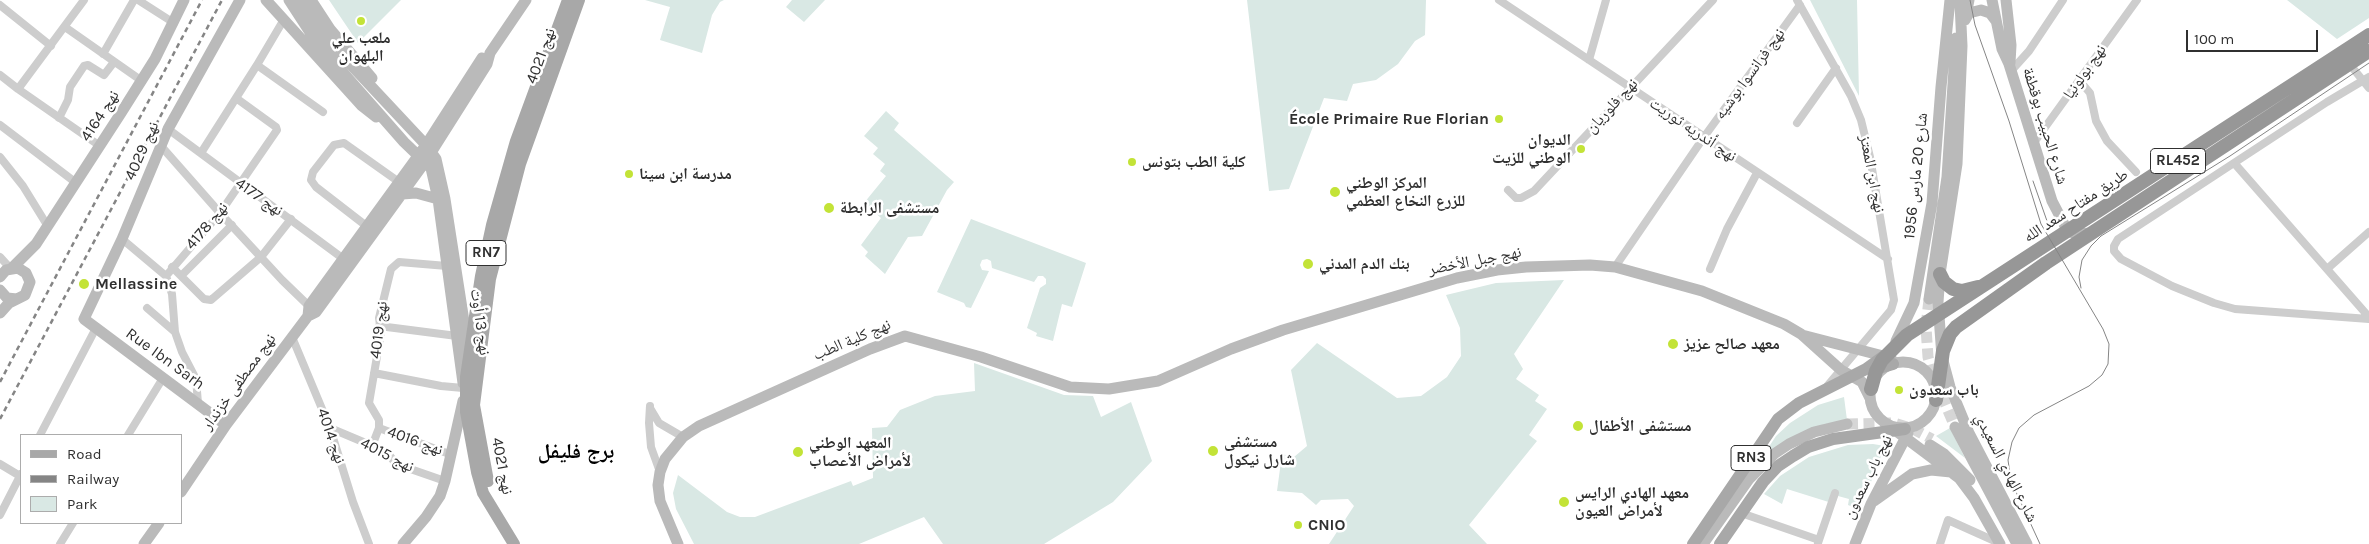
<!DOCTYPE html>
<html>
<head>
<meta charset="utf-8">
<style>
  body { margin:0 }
  #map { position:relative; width:2369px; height:544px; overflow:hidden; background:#fff; font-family:Karla,sans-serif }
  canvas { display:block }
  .legend { position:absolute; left:20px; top:434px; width:162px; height:90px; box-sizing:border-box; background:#fff; border:1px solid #acacac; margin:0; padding:6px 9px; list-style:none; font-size:15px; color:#303030 }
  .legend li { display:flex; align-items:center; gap:10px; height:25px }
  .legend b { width:25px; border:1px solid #acacac }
  .scale { position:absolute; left:2186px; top:30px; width:132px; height:22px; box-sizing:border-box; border:2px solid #303030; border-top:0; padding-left:6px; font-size:15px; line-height:18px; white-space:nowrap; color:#303030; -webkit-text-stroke:4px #fff; paint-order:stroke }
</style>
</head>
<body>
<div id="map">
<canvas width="2369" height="544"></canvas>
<ul class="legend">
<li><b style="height:6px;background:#a8a8a8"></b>Road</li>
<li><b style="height:6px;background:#858585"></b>Railway</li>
<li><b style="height:14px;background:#d9e8e4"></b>Park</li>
</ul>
<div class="scale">100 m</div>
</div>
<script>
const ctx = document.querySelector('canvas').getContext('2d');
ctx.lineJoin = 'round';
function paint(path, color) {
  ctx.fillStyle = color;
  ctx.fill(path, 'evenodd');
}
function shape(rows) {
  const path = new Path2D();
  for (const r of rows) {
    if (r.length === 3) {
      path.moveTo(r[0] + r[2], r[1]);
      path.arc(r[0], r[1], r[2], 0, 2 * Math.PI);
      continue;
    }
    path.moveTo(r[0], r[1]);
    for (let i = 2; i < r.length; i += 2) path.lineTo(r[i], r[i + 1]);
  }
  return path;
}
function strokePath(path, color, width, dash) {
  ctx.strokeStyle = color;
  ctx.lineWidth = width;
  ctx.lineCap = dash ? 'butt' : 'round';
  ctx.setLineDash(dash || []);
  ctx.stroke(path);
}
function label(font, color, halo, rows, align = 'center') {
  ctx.font = font + ' Karla,"Noto Naskh Arabic",sans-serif';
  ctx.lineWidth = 5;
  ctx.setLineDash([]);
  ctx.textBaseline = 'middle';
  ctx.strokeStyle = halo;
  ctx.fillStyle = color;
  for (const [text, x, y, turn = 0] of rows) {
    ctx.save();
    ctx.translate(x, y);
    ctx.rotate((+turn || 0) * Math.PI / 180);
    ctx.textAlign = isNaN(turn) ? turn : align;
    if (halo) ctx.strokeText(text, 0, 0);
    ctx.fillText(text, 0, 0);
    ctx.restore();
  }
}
paint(shape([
  [329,0,401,0,358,43],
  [645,0,724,0,720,2,712,15,702,53,660,40,670,7],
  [792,0,825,0,804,22,786,7],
  [1247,0,1426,0,1425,35,1415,41,1398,64,1376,80,1353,84,1347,101,1324,98,1289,189,1269,191],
  [1810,0,1857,0,1859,96],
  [2287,0,2369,0,2369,18,2337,39],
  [886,111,899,123,894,130,954,182,947,190,922,236,908,237,885,274,865,256,868,252,861,245,881,218,864,203,886,176,880,171,885,164,873,154,878,148,864,136],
  [971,219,1086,263,1072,307,1062,304,1053,341,1036,336,1037,333,1027,328,1040,288,1046,284,1046,279,1043,276,1038,276,1034,282,992,268,991,261,987,259,982,260,980,265,982,270,989,271,971,308,966,307,964,303,937,292],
  [1564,280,1514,354,1523,369,1516,379,1539,395,1535,401,1547,409,1529,435,1537,441,1469,525,1487,544,1329,544,1354,506,1348,499,1321,500,1316,505,1302,493,1277,491,1282,454,1294,457,1307,446,1291,370,1317,343,1397,398,1421,396,1447,377,1461,356,1460,328,1446,295,1496,283],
  [974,363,1064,395,1093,396,1101,417,1131,402,1152,461,1113,502,1044,544,943,544,924,517,859,544,694,544,676,509,673,493,678,475,727,512,740,517,755,517,851,481,853,486,873,478,872,428,887,427,900,410,935,396,975,391],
  [1844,397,1847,420,1759,462,1776,436,1790,423,1818,405],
  [1950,428,1965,458,1936,436],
  [1873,444,1885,446,1860,510,1848,505,1849,499,1838,496,1835,504,1787,489,1782,504,1764,494,1780,476,1809,457,1848,445]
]), '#d9e8e4');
strokePath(shape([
  [1929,299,1926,327,1928,357,1933,375,1955,427],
  [1847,424,1894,423,1913,429,1932,439]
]), '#d6d6d6', 11, [11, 5.5]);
strokePath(shape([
  [138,0,174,23],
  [1499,0,1888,259],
  [1797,0,1851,96,1861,120,1870,157,1894,300,1891,310,1828,385],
  [0,5,51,46],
  [65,27,142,81],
  [103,54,134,0],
  [1589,60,1606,0],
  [2347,61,2369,88],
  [257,65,283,21],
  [2011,71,2029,51,2063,0],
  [0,75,18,89,100,146],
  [2369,77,2327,102,2118,239,2114,246,2114,251,2121,259,2172,286,2214,303,2235,309,2369,319],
  [2079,80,2090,93,2096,121,2107,141,2136,172],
  [18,89,84,0],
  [59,118,68,100,70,87,84,66,88,65,104,75,114,62],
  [1797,123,1836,68],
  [0,125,75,182],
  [168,129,345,260],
  [2033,144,2137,0],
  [161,146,220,213,282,280,312,309],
  [201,153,257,65,323,112],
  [0,157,23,186,47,225],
  [2235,164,2369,317],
  [1508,190,1516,198,1521,198,1534,191,1713,0],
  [369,228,316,187,311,180,313,172,334,145,344,143,399,182],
  [122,239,166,276,172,294,175,332,182,352,196,379,198,403],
  [0,257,10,268],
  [172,267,204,299,211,300,261,257,291,219],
  [1615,267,1704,137,1800,5],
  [1710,269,1727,229,1757,173],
  [2327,269,2369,232],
  [166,276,220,213,277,130,276,127,236,98],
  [181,276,232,225],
  [147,308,175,332],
  [379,326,457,336],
  [292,337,330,428,353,502,369,544],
  [374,373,441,386,463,388],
  [650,406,649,423,651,447,660,472],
  [650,408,659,423,683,437],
  [330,428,387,452,396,464,445,481],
  [379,428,452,455],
  [40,435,96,328],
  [128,435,163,378],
  [372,446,379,428,379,420,369,403,381,333,379,318,391,269,399,262,447,266],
  [0,464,20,476],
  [1741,513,1819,540],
  [0,515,21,474],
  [1818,543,1835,493],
  [60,544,73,523],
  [1940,544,1948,520,1999,543]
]), '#cdcdcd', 8);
strokePath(shape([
  [266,0,362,106,376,117],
  [289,0,317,43,404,142,431,168,438,199,463,383],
  [299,0,324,36,426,145,436,159,445,199,468,347],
  [311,0,330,29,372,78],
  [1992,0,2002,49,2009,64,2052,201,2065,226,2070,232,2077,234,2091,233],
  [2006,0,2011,45,2010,63],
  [1960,3,1962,46,1957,164,1940,274,1938,302,1942,357,1950,387,1969,433,2027,544],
  [1965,20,1969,0],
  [1965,20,1969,13,1981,10,1990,13,1996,21],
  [402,194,416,193,438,199],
  [12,268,36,244,121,113,155,59,184,0],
  [0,277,6,270,18,268,26,273,30,282,25,295,17,299,7,298,0,290],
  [1929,299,1947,177,1956,38],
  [0,313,9,303,17,299],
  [308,316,309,306,426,145,482,58],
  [1802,335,1891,358],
  [1896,341,1914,303,1932,203,1941,87,1950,0],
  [1903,395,33],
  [226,425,84,319,122,239,168,129,240,0],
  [1891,427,1959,478,1974,498,2000,544],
  [1955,427,2017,544],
  [1930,445,1944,454,1970,480],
  [181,492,226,425,308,316,316,312,425,162,487,64,490,53,526,0],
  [1874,501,1912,474,1931,470,1951,472],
  [144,544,159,523],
  [403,544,426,517,440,496,445,481,463,401],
  [678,544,660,501,658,485,660,472,665,459,683,437,699,426,870,349,905,336,981,357,1070,387,1109,389,1158,381,1231,349,1283,330,1457,278,1497,270,1526,267,1590,265,1615,267,1702,291,1784,324,1801,334,1841,370,1862,382,1870,398],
  [1703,544,1749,479,1774,454,1789,444,1814,432,1847,424],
  [1855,544,1871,504,1908,433]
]), '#bababa', 11);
strokePath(shape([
  [1872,370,1893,364],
  [488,481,474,405,490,279,520,164,579,0],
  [514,544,483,493,477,472,466,412,466,377,481,276,492,225,516,141,568,0],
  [1693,544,1778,419,1799,403,1866,369,1884,356],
  [1720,544,1763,482,1778,466,1793,456,1808,447,1833,439,1905,429]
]), '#a8a8a8', 12);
strokePath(shape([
  [1940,274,1944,282,1953,289,1962,291,1978,287],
  [1871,389,1876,371,1882,360,1907,335,2369,35],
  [1936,400,1943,351,1950,334,1956,327,2046,263,2369,51]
]), '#979797', 14);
strokePath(shape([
  [1970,0,1975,25,2009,121,2041,224,2103,329,2109,344,2108,364,2102,375,2089,386,2034,415,2019,428,2012,442,2008,460,2011,481,2040,544],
  [2033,181,2047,221],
  [2081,288,2079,277,2082,260,2091,246,2101,236,2230,156,2369,63]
]), '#858585', 1);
strokePath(shape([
  [0,382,202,0],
  [0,419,222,0]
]), '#858585', 2.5, [5, 4]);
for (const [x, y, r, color] of [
  [361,21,5,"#c3e337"],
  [1499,119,5,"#c3e337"],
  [1581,149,5,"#c3e337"],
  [1132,162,5,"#c3e337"],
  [629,174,5,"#c3e337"],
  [1335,192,6,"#c3e337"],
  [829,208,6,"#c3e337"],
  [1308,264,6,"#c3e337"],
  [84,284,6,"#c3e337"],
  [1673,344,6,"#c3e337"],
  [1899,390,5,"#c3e337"],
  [1578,426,6,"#c3e337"],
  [1213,451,6,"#c3e337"],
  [798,452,6,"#c3e337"],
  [1564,502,6,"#c3e337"],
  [1298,525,5,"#c3e337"]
]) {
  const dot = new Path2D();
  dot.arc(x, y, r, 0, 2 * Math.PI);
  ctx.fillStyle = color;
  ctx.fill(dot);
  strokePath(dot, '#fff', 2);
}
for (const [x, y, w] of [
  [2178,161,55],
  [486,253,40],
  [1751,458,40]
]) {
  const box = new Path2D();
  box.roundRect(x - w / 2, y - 12.5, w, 25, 4);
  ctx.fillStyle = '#fff';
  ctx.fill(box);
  strokePath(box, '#303030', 1);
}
label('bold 15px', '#303030', null, [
  ["RL452",2178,161],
  ["RN7",486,253],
  ["RN3",1751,458]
]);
label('bold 16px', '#303030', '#fff', [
  ["ملعب علي",361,38,"center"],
  ["البلهوان",361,56,"center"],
  ["École Primaire Rue Florian",1489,119,"right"],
  ["الديوان",1571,140,"right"],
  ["الوطني للزيت",1571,158,"right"],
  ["كلية الطب بتونس",1142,162],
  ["مدرسة ابن سينا",639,174],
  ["المركز الوطني",1346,183],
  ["للزرع النخاع العظمي",1346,201],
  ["مستشفى الرابطة",840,208],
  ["بنك الدم المدني",1319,264],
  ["Mellassine",95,284],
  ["معهد صالح عزيز",1684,344],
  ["باب سعدون",1909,390],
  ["مستشفى الأطفال",1589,426],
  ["مستشفى",1224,442],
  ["شارل نيكول",1224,460],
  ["المعهد الوطني",809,443],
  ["لأمراض الأعصاب",809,461],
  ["معهد الهادي الرايس",1575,493],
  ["لأمراض العيون",1575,511],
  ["CNIO",1308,525]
], 'left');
label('16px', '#303030', '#fff', [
  ["نهج 4021",541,56,-70],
  ["نهج بولونيا",2085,72,-55],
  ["نهج فرانسوا بوشيه",1750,74,-54],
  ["نهج فلوريان",1612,106,-47],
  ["نهج 4164",100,116,-57],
  ["شارع الحبيب بوقطفة",2045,126,73],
  ["نهج أندريه ثوريت",1693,130,34],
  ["نهج 4029",142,151,-66],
  ["نهج ابن المعتز",1872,174,79],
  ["شارع 20 مارس 1956",1916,176,-84],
  ["نهج 4177",259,197,35],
  ["طريق مفتاح سعد الله",2076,206,-33],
  ["نهج 4178",207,226,-50],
  ["نهج جبل الأخضر",1475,261,-11],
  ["نهج 13 أوت",480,322,82],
  ["نهج 4019",379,330,-83],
  ["نهج كلية الطب",852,340,-23],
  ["Rue Ibn Sarh",165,359,36],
  ["نهج مصطفى خزندار",239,382,-54],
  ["نهج 4014",331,436,71],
  ["نهج 4016",415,441,20],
  ["نهج 4015",387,455,27],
  ["نهج 4021",502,466,79],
  ["شارع الهادي السعيدي",2006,468,63],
  ["نهج باب سعدون",1868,477,-64]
]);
label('bold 21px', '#000', '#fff', [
  ["برج فليفل",576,452]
]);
</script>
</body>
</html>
